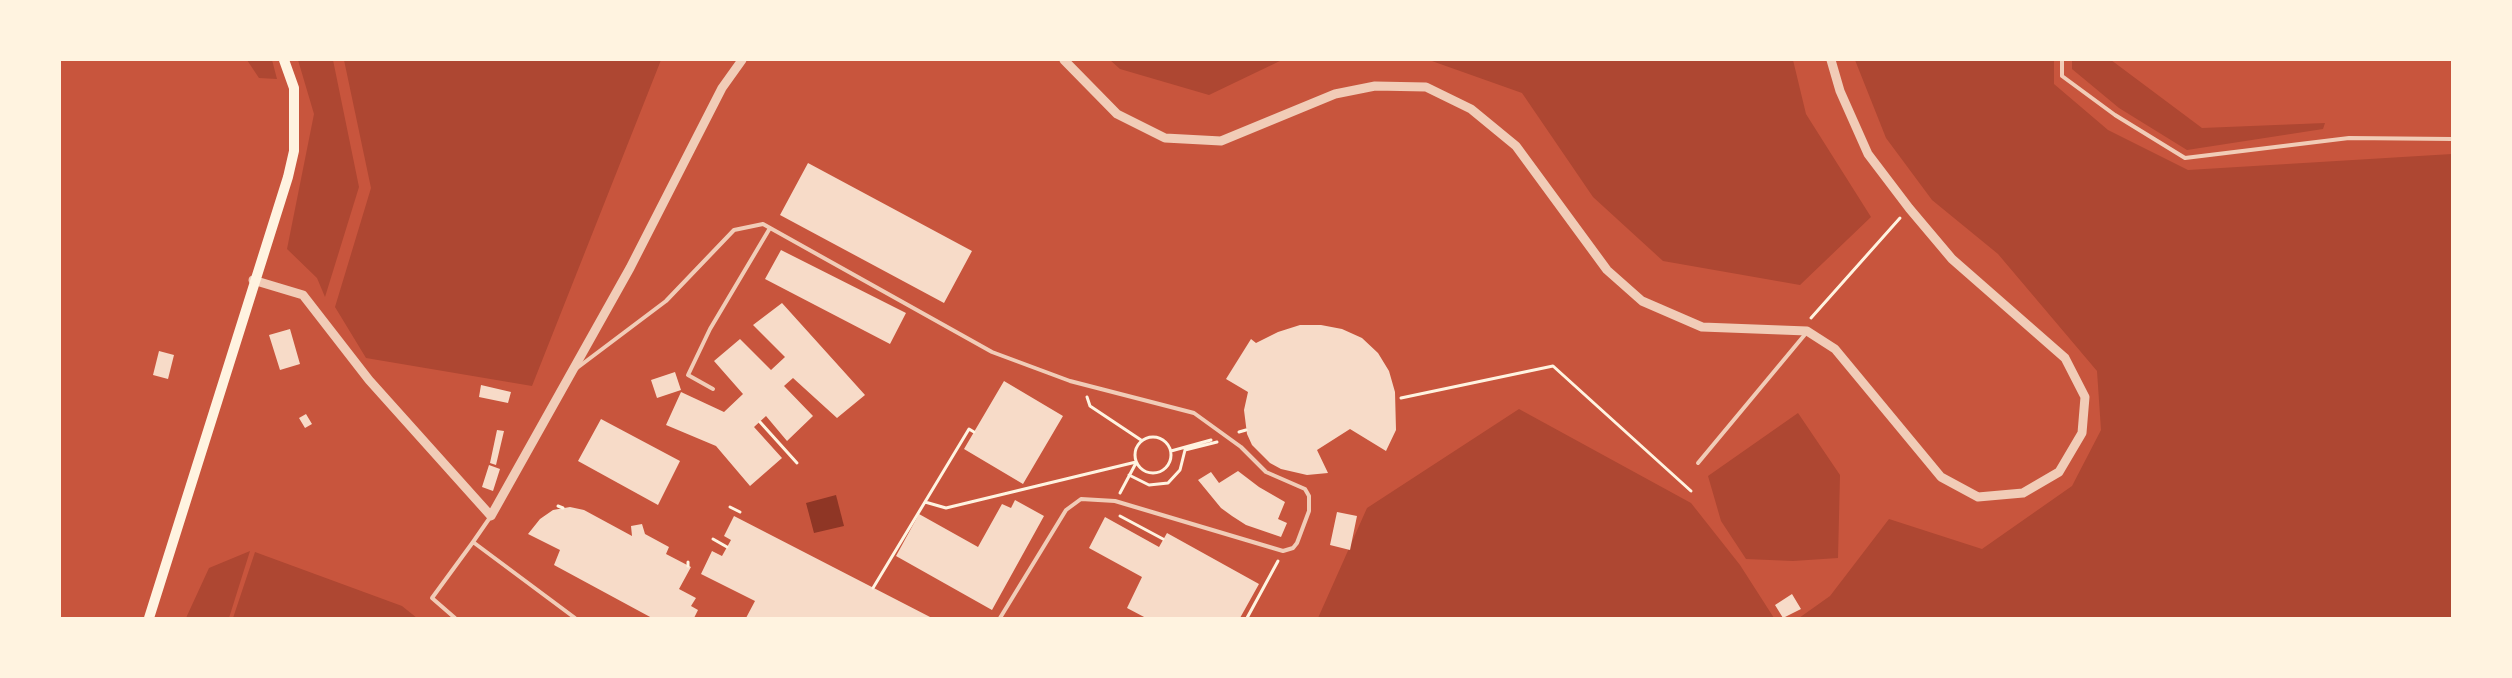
<!DOCTYPE html>
<html>
<head>
<meta charset="utf-8">
<style>
  body { margin:0 }
  #map { position:relative; width:2512px; height:678px; overflow:hidden; background:#c8553d; font-family:Signika,sans-serif }
  canvas { display:block }
  .frame { position:absolute; inset:0; border:61px solid #fff3e0; pointer-events:none }
</style>
</head>
<body>
<div id="map">
<canvas width="2512" height="678"></canvas>
<div class="frame"></div>
</div>
<script>
const ctx = document.querySelector('canvas').getContext('2d');
ctx.lineJoin = 'round';
function paint(path, color) {
  ctx.fillStyle = color;
  ctx.fill(path, 'evenodd');
}
function shape(rows) {
  const path = new Path2D();
  for (const r of rows) {
    if (r.length === 3) {
      path.moveTo(r[0] + r[2], r[1]);
      path.arc(r[0], r[1], r[2], 0, 2 * Math.PI);
      continue;
    }
    path.moveTo(r[0], r[1]);
    for (let i = 2; i < r.length; i += 2) path.lineTo(r[i], r[i + 1]);
  }
  return path;
}
function strokePath(path, color, width, dash) {
  ctx.strokeStyle = color;
  ctx.lineWidth = width;
  ctx.lineCap = dash ? 'butt' : 'round';
  ctx.setLineDash(dash || []);
  ctx.stroke(path);
}
paint(shape([
  [247,60,272,60,277,79,259,78],
  [298,60,333,60,359,187,325,297,317,278,287,249,314,114],
  [344,60,661,60,532,386,366,358,335,307,371,188],
  [1110,60,1282,60,1209,95,1120,69],
  [1429,60,1793,60,1806,114,1871,217,1800,285,1663,261,1593,197,1522,93],
  [1855,60,2054,60,2054,84,2108,130,2188,170,2452,154,2452,618,1799,618,1830,596,1889,519,1982,549,2072,486,2101,430,2097,371,1998,254,1932,200,1886,138],
  [2072,60,2111,60,2202,128,2325,123,2323,129,2187,150,2119,108,2072,69],
  [1519,409,1691,503,1740,565,1774,618,1318,618,1367,508],
  [1798,413,1840,475,1838,558,1793,561,1746,559,1721,521,1708,476],
  [250,551,229,618,186,618,209,568],
  [255,552,402,606,417,618,233,618]
]), '#ae4732');
paint(shape([
  [836,495,844,526,814,533,806,503]
]), '#8f3625');
paint(shape([
  [808,163,972,251,944,303,780,215],
  [781,250,906,313,890,344,765,279],
  [782,303,865,395,837,418,793,378,784,386,813,416,787,441,766,416,754,427,782,458,750,486,716,446,666,425,681,392,724,412,743,394,714,361,740,339,771,370,785,357,753,325],
  [1300,325,1321,325,1342,329,1362,338,1378,353,1389,371,1395,392,1396,430,1386,451,1350,429,1317,450,1328,473,1307,475,1281,469,1270,463,1252,445,1247,434,1244,410,1248,392,1226,379,1251,339,1256,343,1278,332],
  [290,329,300,364,280,370,269,335],
  [159,351,174,355,168,379,153,375],
  [675,372,681,390,657,398,651,380],
  [1004,381,1063,416,1023,484,964,449],
  [481,385,511,392,508,403,479,397],
  [306,414,312,424,305,428,299,418],
  [601,419,680,461,658,505,578,461],
  [497,430,504,431,496,465,490,463],
  [489,465,500,469,493,491,482,487],
  [1238,471,1259,487,1285,502,1278,519,1287,523,1281,537,1246,525,1232,516,1221,508,1198,480,1211,472,1219,483],
  [1015,500,1044,516,992,610,896,556,919,514,978,547,1002,504,1011,508],
  [570,507,584,510,632,536,631,526,642,524,645,534,669,547,666,554,691,567,679,589,696,598,691,606,698,610,694,618,652,618,554,565,560,550,528,534,540,519,553,510],
  [1337,512,1357,516,1350,550,1330,545],
  [734,516,932,618,746,618,755,601,701,574,712,551,722,556,731,540,724,536],
  [1105,517,1159,547,1167,533,1259,584,1240,618,1146,618,1127,608,1142,577,1089,548],
  [1792,594,1801,609,1783,618,1775,605]
]), '#f7dbc8');
strokePath(shape([
  [1811,318,1900,218],
  [1087,397,1090,406,1141,440],
  [1401,398,1553,366,1691,491],
  [760,422,797,463],
  [1239,432,1246,430],
  [1153,455,18],
  [1171,451,1211,440],
  [1129,475,1149,485,1168,483,1180,470,1185,450,1217,442],
  [1120,493,1136,463],
  [925,502,946,508,1136,462],
  [558,506,563,508],
  [730,507,740,512],
  [1120,516,1163,539],
  [713,539,727,547],
  [688,566,688,562],
  [873,588,969,429,974,432],
  [1247,618,1278,561]
]), '#fff3e0', 3);
strokePath(shape([
  [2062,60,2062,76,2115,115,2185,158,2349,138,2452,139],
  [577,368,666,301,734,230,763,224,992,352,1070,381,1194,413,1241,447,1266,472,1305,489,1309,496,1309,511,1297,543,1293,548,1283,551,1115,501,1081,499,1066,510,1000,618],
  [713,389,688,375,710,329,770,228],
  [1698,463,1807,332],
  [491,516,473,542,575,618],
  [455,618,432,598,473,542]
]), '#f1ccb7', 4);
strokePath(shape([
  [1064,60,1117,114,1165,138,1221,141,1335,94,1375,86,1426,87,1471,109,1516,146,1607,270,1642,301,1702,327,1807,331,1835,349,1941,477,1978,497,2023,493,2059,472,2082,433,2085,397,2065,358,1952,259,1909,208,1868,154,1840,91,1831,60],
  [253,280,303,295,369,380,491,516,630,268,722,88,742,60]
]), '#f1ccb7', 9);
strokePath(shape([
  [149,618,288,177,294,151,294,88,284,60]
]), '#fff3e0', 10);
</script>
</body>
</html>
